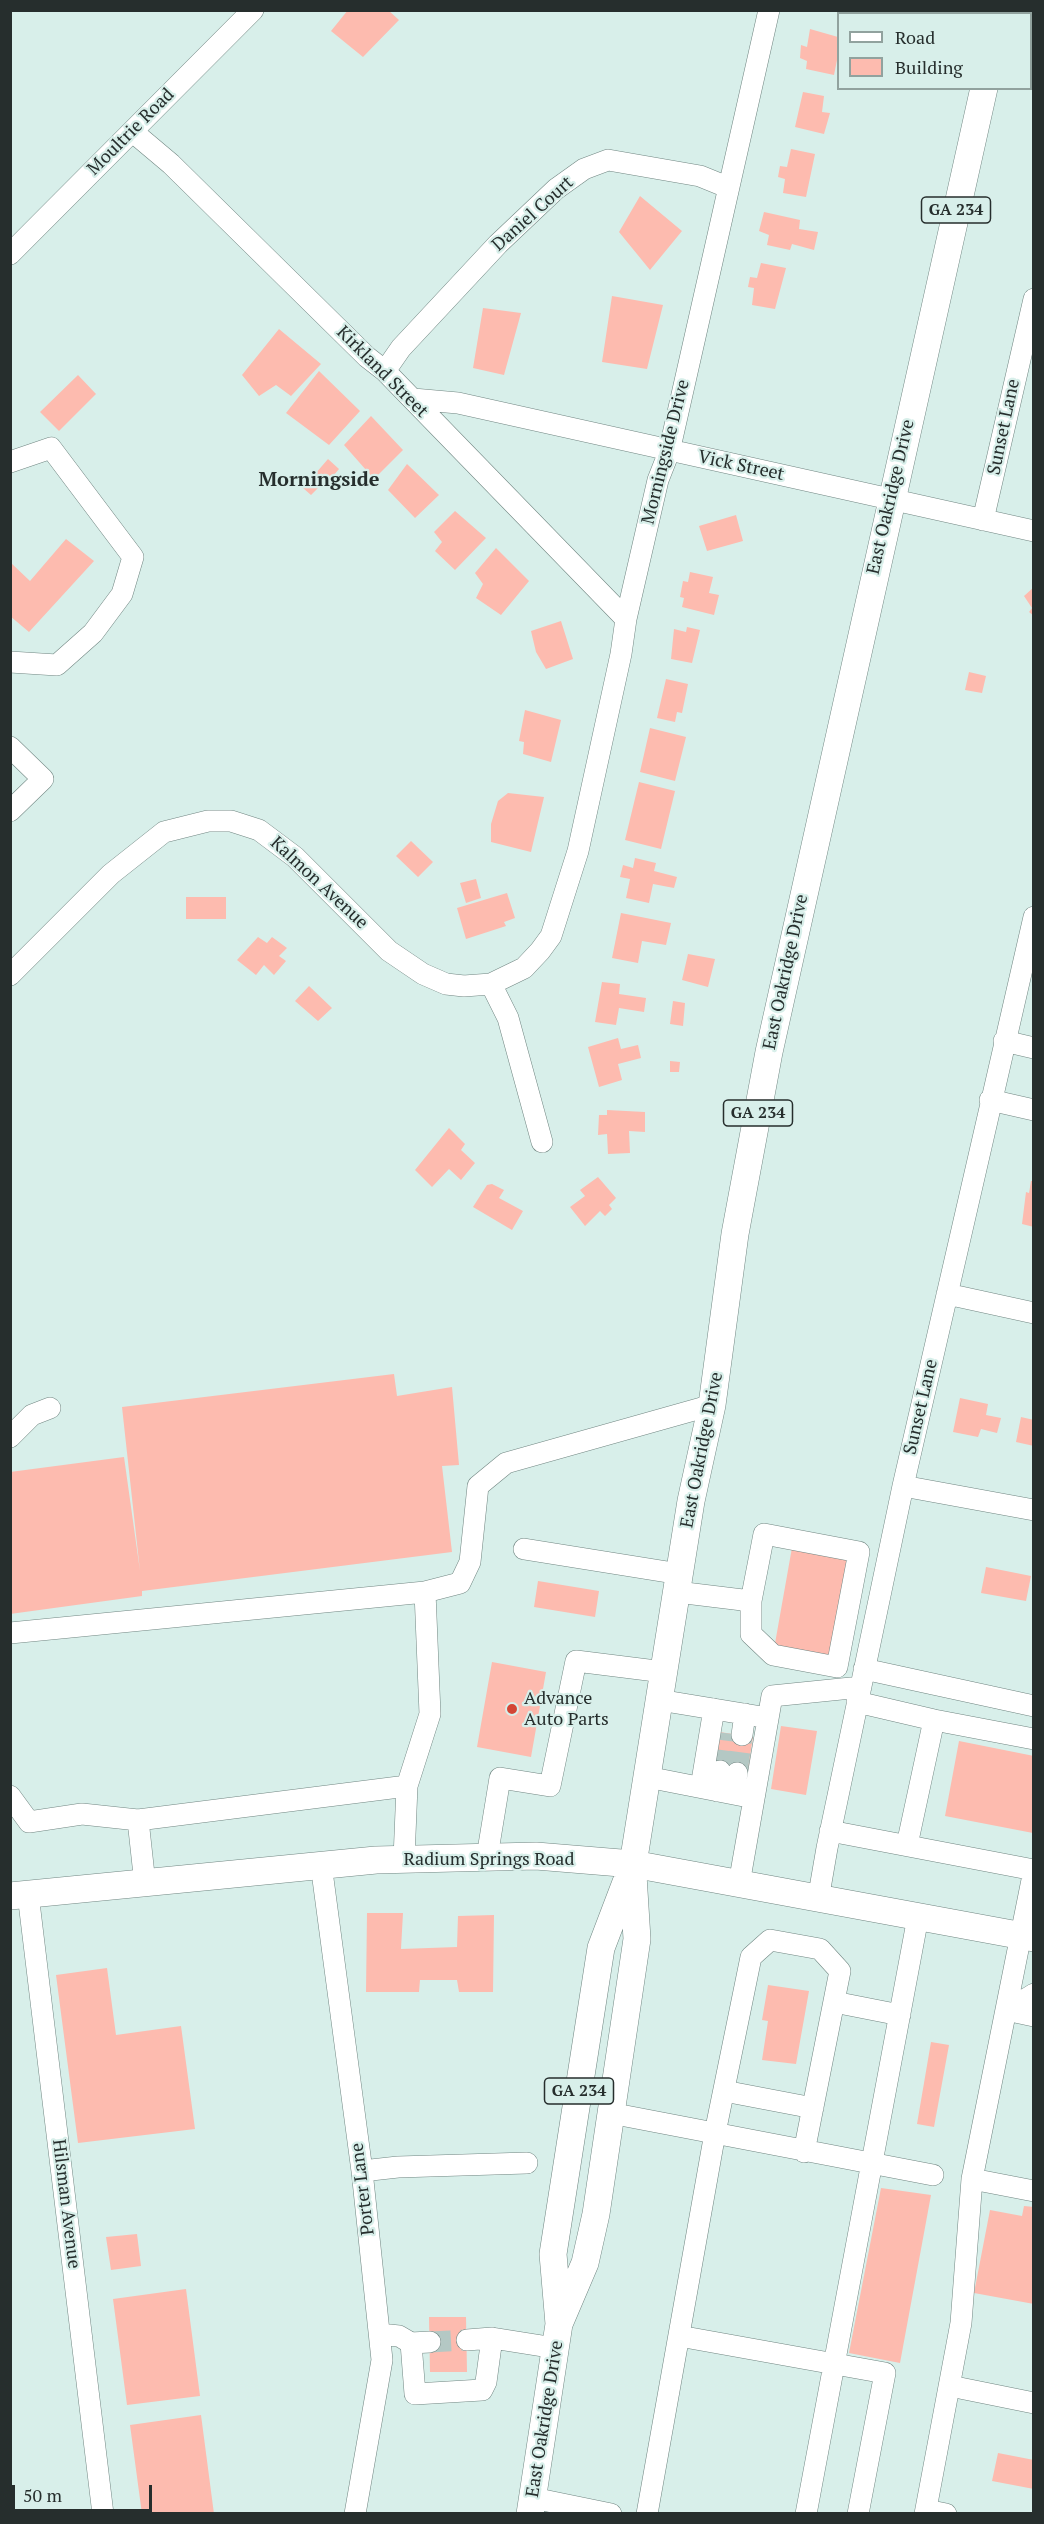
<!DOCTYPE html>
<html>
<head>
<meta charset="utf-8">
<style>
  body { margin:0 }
  #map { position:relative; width:1044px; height:2524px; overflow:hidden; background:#d8efea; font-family:"PT Serif",serif }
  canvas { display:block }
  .frame { position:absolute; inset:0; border:12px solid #262e2d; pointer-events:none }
  .legend { position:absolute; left:837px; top:12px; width:195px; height:78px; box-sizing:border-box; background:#d8efea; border:2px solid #91a29e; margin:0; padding:8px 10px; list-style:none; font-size:18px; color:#262e2d }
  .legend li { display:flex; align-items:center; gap:12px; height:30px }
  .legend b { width:30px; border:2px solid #91a29e }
  .scale { position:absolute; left:12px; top:2485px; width:140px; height:27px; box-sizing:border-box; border:3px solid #262e2d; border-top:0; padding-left:8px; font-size:18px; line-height:21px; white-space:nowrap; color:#262e2d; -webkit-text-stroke:4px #d8efea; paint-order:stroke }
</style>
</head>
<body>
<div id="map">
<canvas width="1044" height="2524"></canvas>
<div class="frame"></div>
<ul class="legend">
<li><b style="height:8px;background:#fff"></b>Road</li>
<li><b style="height:16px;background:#fdbbaf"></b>Building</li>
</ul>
<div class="scale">50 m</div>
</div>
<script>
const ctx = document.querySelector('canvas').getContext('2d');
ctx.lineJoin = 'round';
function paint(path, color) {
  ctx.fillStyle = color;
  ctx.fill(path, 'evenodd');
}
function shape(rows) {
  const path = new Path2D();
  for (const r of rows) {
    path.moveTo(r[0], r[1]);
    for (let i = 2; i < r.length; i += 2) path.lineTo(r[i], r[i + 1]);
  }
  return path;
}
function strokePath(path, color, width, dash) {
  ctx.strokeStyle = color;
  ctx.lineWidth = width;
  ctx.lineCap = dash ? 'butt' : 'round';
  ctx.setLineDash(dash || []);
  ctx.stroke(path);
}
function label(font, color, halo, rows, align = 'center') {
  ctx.font = font + ' "PT Serif",serif';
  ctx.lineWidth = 4.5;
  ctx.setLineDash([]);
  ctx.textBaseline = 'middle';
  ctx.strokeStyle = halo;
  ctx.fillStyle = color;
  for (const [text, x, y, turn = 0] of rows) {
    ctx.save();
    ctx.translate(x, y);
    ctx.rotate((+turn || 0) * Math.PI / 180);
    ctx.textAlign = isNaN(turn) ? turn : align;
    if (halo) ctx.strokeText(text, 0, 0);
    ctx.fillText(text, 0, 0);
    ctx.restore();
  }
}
paint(shape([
  [348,10,388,10,399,20,363,57,331,31],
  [810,29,838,37,838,55,834,75,806,69,807,61,800,58,801,45,807,47],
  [803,92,824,96,822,112,830,113,824,134,795,127],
  [791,149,815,154,806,197,783,193,785,179,778,177,780,166,787,167],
  [640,196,682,231,650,270,619,232],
  [764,212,800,220,799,229,818,232,814,250,792,244,790,250,767,245,769,235,759,231],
  [761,263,786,268,775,309,752,305,754,288,748,287,750,277,757,278],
  [612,296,663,305,647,369,602,362],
  [483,308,521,313,504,375,473,368],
  [279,329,321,364,291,396,276,385,259,396,242,375],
  [319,371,360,411,329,445,286,413],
  [78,375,96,394,59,431,40,412],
  [371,416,403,450,374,479,344,445],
  [328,459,339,469,323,488,321,485,311,495,303,488],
  [407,464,439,495,415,518,388,490],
  [455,511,486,538,455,570,435,551,442,542,434,532],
  [736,515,743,541,707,551,699,526],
  [66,539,94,561,29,632,10,616,10,562,30,581],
  [496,548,529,581,501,615,476,598,483,584,475,573],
  [690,572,713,577,709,593,719,595,714,615,682,607,684,598,680,597,683,581,688,582],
  [1034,587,1034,616,1029,612,1032,608,1024,596],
  [561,621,573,659,546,669,536,652,531,631],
  [687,627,700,630,692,663,671,659,674,629,686,632],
  [969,672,986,676,982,693,965,690],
  [666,679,688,684,682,713,677,712,675,722,657,718],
  [525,710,561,720,551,762,523,754,524,742,519,741],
  [650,728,686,737,675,781,640,772],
  [639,782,675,791,661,849,625,840],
  [508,793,544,797,531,852,491,842,491,824,498,801],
  [411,841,433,862,418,877,396,856],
  [635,858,656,863,654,871,677,877,674,888,653,884,649,903,626,898,630,879,620,877,623,865,633,868],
  [476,879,481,898,466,903,460,883],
  [507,893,515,918,504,922,506,926,466,939,457,908],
  [186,897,226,897,226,919,186,919],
  [621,913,671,923,666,945,642,941,638,963,612,958],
  [258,937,267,943,272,937,287,948,279,956,286,961,274,975,264,965,256,975,237,960],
  [688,954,715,959,708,987,682,980],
  [602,982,620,984,619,994,646,998,644,1012,619,1008,616,1025,595,1022],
  [309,986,332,1008,318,1021,295,1001],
  [673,1001,685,1003,683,1026,670,1024],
  [618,1038,621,1049,638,1045,641,1058,618,1064,622,1080,599,1087,588,1047],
  [670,1061,680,1062,679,1072,670,1072],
  [607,1110,645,1112,645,1132,629,1131,630,1153,608,1154,607,1134,598,1135,599,1115,607,1115],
  [449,1128,465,1144,461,1150,475,1163,461,1180,449,1169,432,1187,415,1170],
  [598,1177,616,1198,609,1205,612,1209,605,1216,600,1211,585,1226,570,1207,585,1196,580,1190],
  [1031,1181,1034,1181,1034,1227,1022,1224,1026,1192,1029,1193],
  [492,1184,504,1190,499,1198,523,1211,512,1230,473,1207,487,1185],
  [394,1374,397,1396,452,1387,459,1465,442,1466,452,1552,142,1591,142,1596,10,1614,10,1472,124,1457,140,1571,122,1407],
  [960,1398,988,1404,986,1415,1001,1418,997,1433,981,1429,978,1437,953,1432],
  [1021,1417,1034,1420,1034,1446,1016,1442],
  [793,1542,850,1553,829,1659,774,1649],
  [986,1567,1031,1576,1026,1601,981,1593],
  [538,1581,599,1591,595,1617,534,1607],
  [492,1662,546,1672,531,1757,477,1747],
  [781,1726,817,1731,806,1795,771,1789],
  [713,1731,753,1737,747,1775,707,1769],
  [959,1741,1034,1756,1033,1833,945,1816],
  [367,1913,403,1913,401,1949,457,1947,458,1916,494,1915,493,1992,459,1992,457,1980,420,1980,419,1992,366,1992],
  [107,1968,116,2035,181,2026,195,2129,78,2143,56,1975],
  [768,1985,809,1991,796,2064,762,2060,768,2021,762,2020],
  [931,2042,949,2045,934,2127,917,2124],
  [881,2188,931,2195,900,2363,849,2353],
  [1024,2206,1034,2207,1034,2304,974,2293,990,2210,1022,2216],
  [137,2234,141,2266,111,2270,106,2237],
  [186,2289,200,2396,127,2405,113,2299],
  [429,2317,466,2317,467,2372,430,2372],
  [201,2415,214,2514,142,2514,130,2425],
  [998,2453,1034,2460,1034,2489,992,2481]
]), '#fdbbaf');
strokePath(shape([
  [720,1771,725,1733],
  [737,1773,742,1735],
  [430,2342,467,2340]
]), '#b4c8c4', 21, [21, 10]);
const minor = shape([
  [133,132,171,164,367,357,385,371,626,619],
  [10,254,253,10],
  [385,371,401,348,498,244,556,189,584,169,608,160,700,176,727,187],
  [413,399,458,403,1034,531],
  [10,462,51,448,133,557,122,594,93,633,57,665,10,662],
  [983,520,1034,299],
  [10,747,43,779,10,811],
  [10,975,111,874,164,832,208,821,231,821,259,830,295,857,389,951,423,974,446,984,464,986,491,984,524,968,540,951,551,936,578,851,621,654,626,619,658,480,669,452,769,10],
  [491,984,508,1018,542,1142],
  [1004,1041,1034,1048],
  [990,1100,1034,1110],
  [947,1294,1034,1313],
  [10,1437,32,1415,50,1408],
  [903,1486,1034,1510],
  [524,1549,680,1574],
  [677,1592,751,1601,751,1634,773,1655,837,1667,859,1552,764,1534,751,1601],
  [10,1633,425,1592],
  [864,1669,1034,1706],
  [659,1700,768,1718],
  [857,1702,934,1720,907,1845],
  [934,1720,1034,1739],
  [742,1735,745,1714],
  [647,1777,754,1798],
  [701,1787,714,1709],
  [717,1791,720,1771],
  [734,1794,737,1773],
  [10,1796,29,1822,82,1814,138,1820,407,1786],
  [138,1820,145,1884],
  [830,1831,1034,1870,972,2179,961,2323,925,2514],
  [487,1857,500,1778,550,1786,576,1661,664,1672],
  [404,1859,407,1786,430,1714,425,1592,460,1583,470,1562,478,1486,506,1463,712,1405],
  [321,1864,362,2171,382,2360,355,2514],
  [739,1884,772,1696,861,1687],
  [28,1894,103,2514],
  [818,1900,827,1848,903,1486,1034,917],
  [834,2002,900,2015],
  [1007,2004,1026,1999,1034,1994],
  [1006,2010,1034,2016],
  [724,2091,813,2108],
  [610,2113,933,2175],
  [362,2171,398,2167,527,2163],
  [972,2179,1034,2191],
  [380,2334,399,2336,411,2343,430,2342],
  [679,2336,885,2373,858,2514],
  [467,2340,492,2338,555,2348],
  [411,2343,415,2394,482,2390,486,2382,492,2338],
  [950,2386,1034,2403],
  [533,2498,611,2514],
  [926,2510,946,2514],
  [647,2514,715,2133,751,1957,770,1940,820,1949,840,1971,804,2152],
  [806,2514,918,1917]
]);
const major = shape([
  [1001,14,1001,10],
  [10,1896,376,1860,536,1856,633,1864,1034,1938],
  [559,2324,553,2254,601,1948,633,1864,691,1501,712,1405,735,1234,769,1052,984,88],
  [530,2514,559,2324,585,2263,596,2214,637,1939,633,1875]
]);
strokePath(minor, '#718682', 22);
strokePath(major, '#718682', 28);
strokePath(minor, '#fff', 21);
strokePath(major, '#fff', 27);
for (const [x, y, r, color] of [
  [512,1709,6,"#d34635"]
]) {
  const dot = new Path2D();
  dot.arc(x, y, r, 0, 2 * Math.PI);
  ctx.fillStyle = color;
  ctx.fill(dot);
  strokePath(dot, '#d8efea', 2);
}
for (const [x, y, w] of [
  [956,210,69],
  [758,1113,69],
  [579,2091,69]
]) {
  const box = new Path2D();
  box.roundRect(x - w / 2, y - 13, w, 26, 4.5);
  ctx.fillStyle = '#d8efea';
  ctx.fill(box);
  strokePath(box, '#262e2d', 1.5);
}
label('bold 16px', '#262e2d', null, [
  ["GA 234",956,210],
  ["GA 234",758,1113],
  ["GA 234",579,2091]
]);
label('18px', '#262e2d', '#d8efea', [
  ["Moultrie Road",131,132,-45],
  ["Daniel Court",533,214,-42],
  ["Kirkland Street",382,372,45],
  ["Sunset Lane",1004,427,-78],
  ["Morningside Drive",666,452,-76],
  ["Vick Street",741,466,12],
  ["East Oakridge Drive",891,497,-77],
  ["Kalmon Avenue",319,883,43],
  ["East Oakridge Drive",786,972,-78],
  ["Sunset Lane",921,1407,-77],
  ["East Oakridge Drive",702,1450,-79],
  ["Radium Springs Road",489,1860],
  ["Porter Lane",363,2189,-97],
  ["Hilsman Avenue",66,2204,83],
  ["East Oakridge Drive",545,2419,-81]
]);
label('18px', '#262e2d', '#d8efea', [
  ["Advance",524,1699],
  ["Auto Parts",524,1720]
], 'left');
label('bold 20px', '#262e2d', '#d8efea', [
  ["Morningside",319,480]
]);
</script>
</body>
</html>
